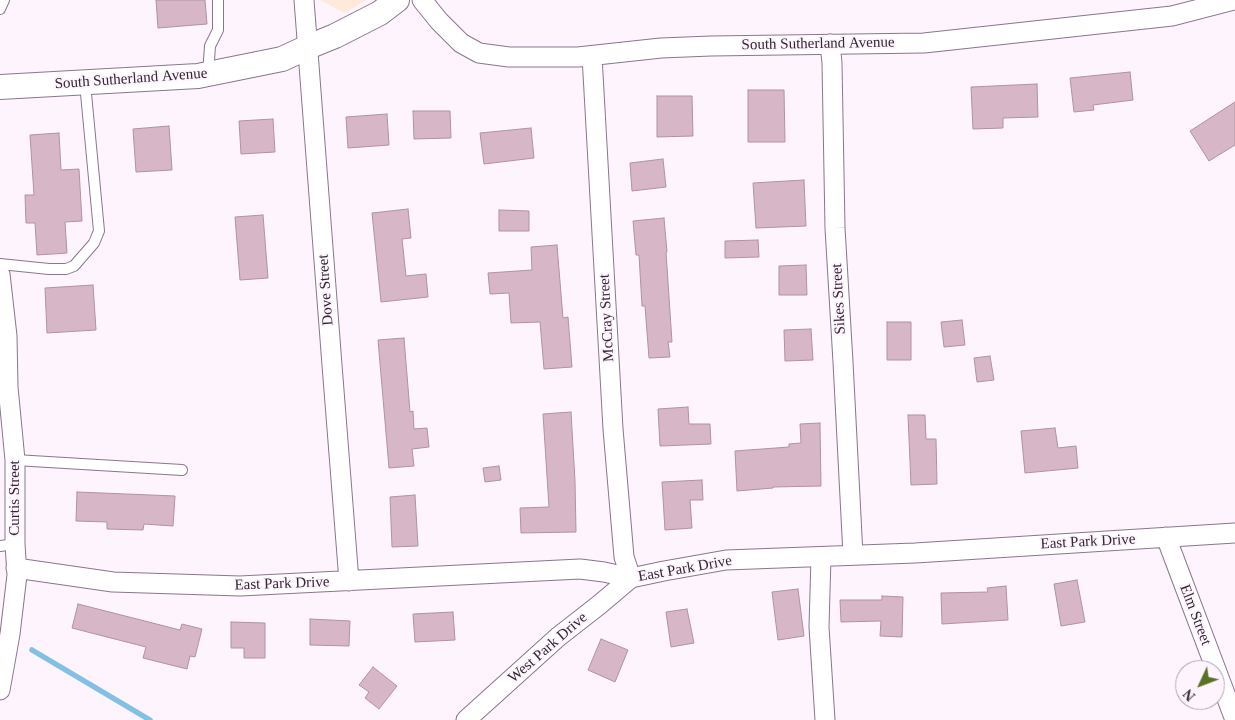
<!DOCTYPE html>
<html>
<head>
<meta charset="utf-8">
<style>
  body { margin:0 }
  #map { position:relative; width:1235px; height:720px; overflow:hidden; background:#fdf4fe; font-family:"Times New Roman",serif }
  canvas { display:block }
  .north { position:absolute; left:1175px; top:660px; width:50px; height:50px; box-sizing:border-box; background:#fdf4fe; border:1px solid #aba2ac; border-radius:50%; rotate:227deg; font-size:14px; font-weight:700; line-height:20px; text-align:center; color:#312832 }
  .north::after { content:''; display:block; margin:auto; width:18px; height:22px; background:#5a7123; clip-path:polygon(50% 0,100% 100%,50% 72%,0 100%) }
</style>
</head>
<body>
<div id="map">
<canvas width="1235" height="720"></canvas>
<div class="north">N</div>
</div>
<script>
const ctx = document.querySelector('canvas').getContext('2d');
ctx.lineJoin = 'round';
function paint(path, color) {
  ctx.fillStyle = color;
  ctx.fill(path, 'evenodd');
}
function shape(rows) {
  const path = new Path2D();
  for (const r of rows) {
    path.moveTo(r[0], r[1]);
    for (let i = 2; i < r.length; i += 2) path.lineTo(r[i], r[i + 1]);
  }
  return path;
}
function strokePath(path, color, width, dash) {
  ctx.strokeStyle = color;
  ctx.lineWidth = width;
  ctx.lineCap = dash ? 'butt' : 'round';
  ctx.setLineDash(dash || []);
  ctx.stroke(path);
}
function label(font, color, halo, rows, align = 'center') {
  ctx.font = font + ' "Times New Roman",serif';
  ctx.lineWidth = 4;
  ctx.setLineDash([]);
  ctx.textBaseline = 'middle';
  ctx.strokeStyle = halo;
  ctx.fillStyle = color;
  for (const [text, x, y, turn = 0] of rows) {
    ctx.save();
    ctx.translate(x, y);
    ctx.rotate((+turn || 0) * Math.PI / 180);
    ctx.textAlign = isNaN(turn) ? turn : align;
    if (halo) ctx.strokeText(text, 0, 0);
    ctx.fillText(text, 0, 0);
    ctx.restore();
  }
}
paint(shape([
  [320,0,366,0,345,13]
]), '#fee9db');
strokePath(shape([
  [32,650,150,720]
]), '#83c1e3', 5.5);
const building = shape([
  [156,0,205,0,207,24,158,28,156,0],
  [1130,72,1133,100,1093,105,1094,110,1074,112,1070,78,1130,72],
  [1037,84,1038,117,1003,118,1003,128,973,129,971,87,1037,84],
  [748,90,784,90,785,142,748,142,748,90],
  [657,96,692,96,693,136,657,137,657,96],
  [1235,102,1235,145,1209,161,1190,131,1235,102],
  [413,111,450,111,451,138,414,139,413,111],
  [387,114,389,145,348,148,346,117,387,114],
  [273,119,275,152,241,154,239,121,273,119],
  [169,126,172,170,136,172,133,129,169,126],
  [531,128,534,158,484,164,480,133,531,128],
  [59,133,61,170,79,169,82,221,65,222,67,253,37,255,35,223,26,223,25,195,34,195,30,135,59,133],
  [663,159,666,187,632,191,630,163,663,159],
  [804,180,806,226,756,228,753,183,804,180],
  [408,209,411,238,402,239,406,276,426,274,428,297,381,302,372,213,408,209],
  [499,210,529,211,529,231,499,231,499,210],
  [263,215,268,278,240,280,235,217,263,215],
  [664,218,667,252,666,252,672,342,668,342,670,357,649,358,645,306,642,306,639,255,636,255,633,221,664,218],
  [758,240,759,257,725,258,725,241,758,240],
  [557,245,563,318,568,317,572,367,544,369,540,322,511,323,509,293,490,294,488,273,532,270,531,247,557,245],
  [806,265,807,295,779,295,779,266,806,265],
  [93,285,96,330,47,333,45,288,93,285],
  [962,320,965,345,944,347,941,322,962,320],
  [887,322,911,322,911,360,887,360,887,322],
  [811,329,813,360,785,361,784,330,811,329],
  [404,338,410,412,413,411,414,429,427,428,429,447,412,449,414,466,389,468,378,340,404,338],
  [990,356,994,380,977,382,974,358,990,356],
  [688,407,689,424,710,424,711,444,660,446,658,409,688,407],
  [571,412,575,481,576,532,521,533,520,508,549,507,543,414,571,412],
  [908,415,925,415,926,439,936,439,937,484,911,485,908,415],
  [820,423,821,486,773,487,773,488,737,491,735,451,789,447,789,444,801,443,800,424,820,423],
  [1055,428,1058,448,1076,446,1078,468,1025,473,1021,431,1055,428],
  [499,466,501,480,485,482,483,468,499,466],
  [702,480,703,500,690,500,692,528,665,530,662,482,702,480],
  [77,492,175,496,173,526,144,524,143,530,107,529,107,522,76,521,77,492],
  [415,495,418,546,392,547,390,497,415,495],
  [1077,580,1085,622,1061,626,1054,584,1077,580],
  [1006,586,1008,620,942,624,941,593,988,592,987,588,1006,586],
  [798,589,804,636,778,640,772,592,798,589],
  [882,596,903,597,902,637,880,636,881,621,841,622,840,600,882,600,882,596],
  [78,604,180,630,182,624,202,629,195,657,190,656,187,669,143,658,146,647,72,628,78,604],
  [687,609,694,643,671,647,666,612,687,609],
  [453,612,455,640,415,642,413,614,453,612],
  [310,619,350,621,349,646,310,645,310,619],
  [231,622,265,623,265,658,244,658,244,648,231,648,231,622],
  [601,639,628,650,615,682,588,670,601,639],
  [373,667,397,686,379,709,365,698,369,692,359,685,373,667]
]);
paint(building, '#d7b7c7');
strokePath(building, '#b092a1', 1);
const service = shape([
  [0,9,4,0],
  [208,74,210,46,218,30,218,0],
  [0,264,49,269,66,269,74,266,94,243,99,231,85,83],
  [15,460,182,470],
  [0,546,15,544]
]);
const minor = shape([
  [304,0,332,365,349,581],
  [422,0,439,21,461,43,479,53,509,57,578,57,661,48,711,46,924,43,1172,16,1234,0],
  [830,44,832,63,835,228,843,362,853,555],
  [0,274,7,336,8,387,15,460,15,544,17,575,10,634,0,690],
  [1166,537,1235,720],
  [821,557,819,627,825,720],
  [16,568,113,582,240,586,580,569,604,572,631,578,664,571,726,560,915,553,1235,533],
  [466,720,558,637,599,605,631,578,624,557,613,429,592,56]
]);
const tertiary = shape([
  [0,87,198,76,282,59,308,47,335,36,380,13,397,0]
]);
strokePath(service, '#8a768c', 12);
strokePath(minor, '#8a768c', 21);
strokePath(tertiary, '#8a768c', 26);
strokePath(service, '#fff', 10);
strokePath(minor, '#fff', 19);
strokePath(tertiary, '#fff', 24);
label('15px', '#312832', '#fdf4fe', [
  ["South Sutherland Avenue",818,44,-1],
  ["South Sutherland Avenue",131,79,-4],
  ["Dove Street",326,290,-94],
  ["Sikes Street",839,299,-93],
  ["McCray Street",607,318,-93],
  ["Curtis Street",15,498,-90],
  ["East Park Drive",1088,542,-3],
  ["East Park Drive",685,569,-10],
  ["East Park Drive",282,584,-2],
  ["Elm Street",1195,615,69],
  ["West Park Drive",548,648,-41]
]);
</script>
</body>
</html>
